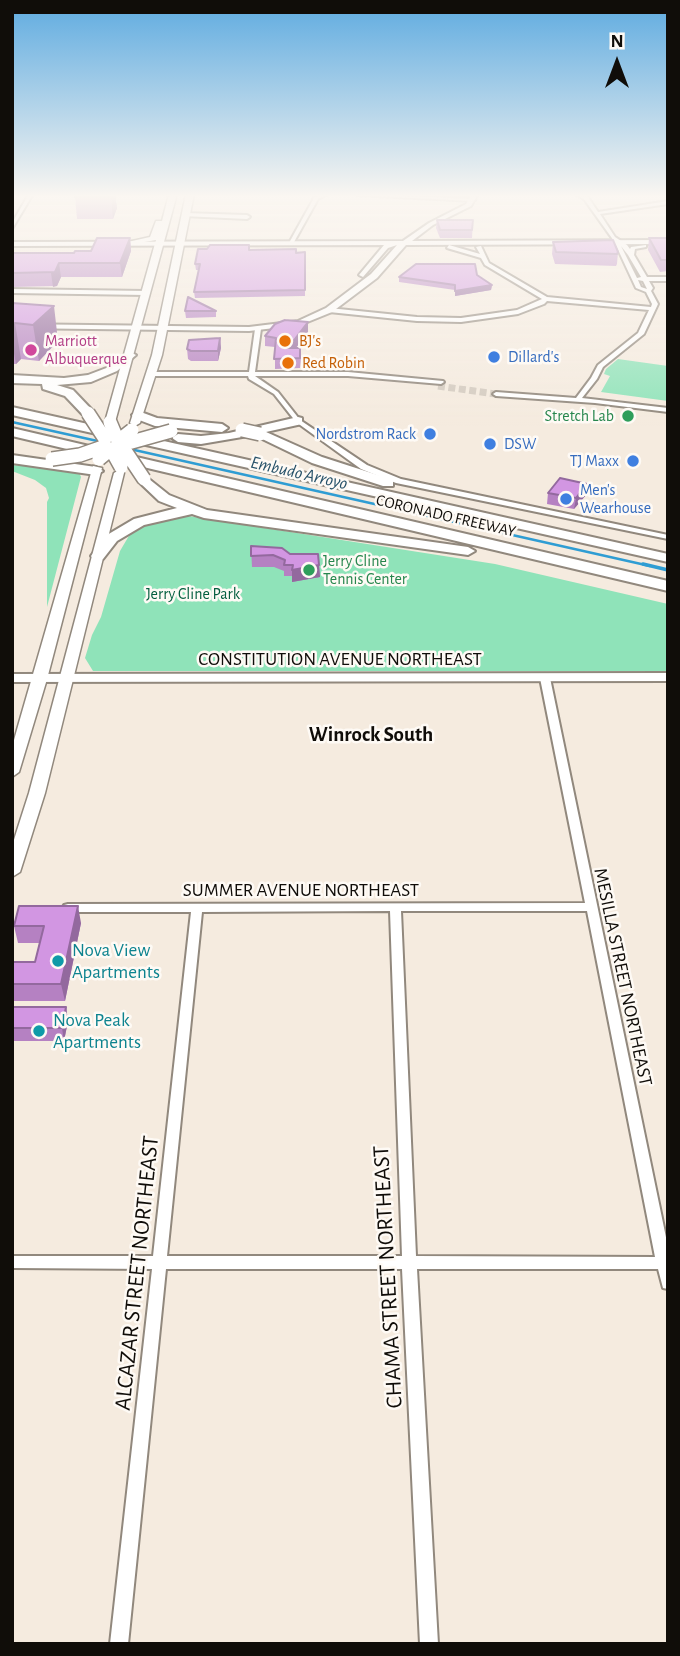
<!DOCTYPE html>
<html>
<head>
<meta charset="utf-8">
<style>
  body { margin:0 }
  #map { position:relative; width:680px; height:1656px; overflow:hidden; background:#f5ebdf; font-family:"Alegreya Sans",sans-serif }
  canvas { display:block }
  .frame { position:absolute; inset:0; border:14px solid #100d09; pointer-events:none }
  .north { position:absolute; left:582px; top:28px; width:70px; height:70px; -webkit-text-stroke:5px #fefaf5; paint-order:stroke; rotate:0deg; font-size:19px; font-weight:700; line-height:28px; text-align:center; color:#100d09 }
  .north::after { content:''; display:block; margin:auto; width:24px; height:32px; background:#100d09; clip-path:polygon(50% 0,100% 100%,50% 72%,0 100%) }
</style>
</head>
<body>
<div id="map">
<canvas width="680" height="1656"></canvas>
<div class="frame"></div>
<div class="north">N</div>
</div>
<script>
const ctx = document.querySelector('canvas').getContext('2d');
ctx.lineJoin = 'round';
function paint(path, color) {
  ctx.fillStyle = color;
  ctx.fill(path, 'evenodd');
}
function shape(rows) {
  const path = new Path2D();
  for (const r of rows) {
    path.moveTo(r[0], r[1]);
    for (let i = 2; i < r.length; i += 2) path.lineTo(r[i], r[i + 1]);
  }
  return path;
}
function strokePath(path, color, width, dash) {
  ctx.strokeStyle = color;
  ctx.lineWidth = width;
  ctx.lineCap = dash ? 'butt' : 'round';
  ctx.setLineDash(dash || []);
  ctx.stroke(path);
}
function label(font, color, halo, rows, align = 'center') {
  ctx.font = font + ' "Alegreya Sans",sans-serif';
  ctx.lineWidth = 5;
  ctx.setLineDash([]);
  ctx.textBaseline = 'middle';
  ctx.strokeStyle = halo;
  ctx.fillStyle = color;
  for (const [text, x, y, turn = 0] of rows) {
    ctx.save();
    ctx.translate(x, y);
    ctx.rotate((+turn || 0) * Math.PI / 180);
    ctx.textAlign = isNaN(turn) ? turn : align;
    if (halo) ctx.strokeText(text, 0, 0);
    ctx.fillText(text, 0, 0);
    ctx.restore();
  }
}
paint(shape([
  [618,359,668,366,668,401,601,392,610,376,604,374,606,369],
  [12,465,78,470,81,477,47,607,47,502,49,498,46,488,35,480,12,471],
  [182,515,495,564,668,604,668,671,93,671,85,658,92,635,101,617,120,551,130,534,156,520]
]), '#8fe3b9');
strokePath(shape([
  [12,422,102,442],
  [130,449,650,566]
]), '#2f9dd3', 2.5);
strokePath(shape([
  [643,564,668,570]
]), '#2f9dd3', 3.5);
strokePath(shape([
  [438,386,496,394]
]), '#d3cabf', 7, [7, 3.5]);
const minor = shape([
  [29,194,33,194,12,229,12,223,29,194],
  [322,194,326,195,318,199,294,242,289,243,314,198,322,194],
  [356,194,473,199,475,200,473,201,358,195,356,194],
  [575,194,580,194,588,197,598,212,668,201,668,204,600,214,615,237,627,245,630,249,631,247,646,245,646,247,635,249,634,255,647,277,668,277,668,281,649,281,653,288,651,291,658,304,644,334,603,367,597,379,582,398,668,408,668,412,595,403,496,396,493,394,496,392,576,398,591,378,598,365,638,333,649,310,547,301,544,304,518,314,461,322,417,321,329,312,326,310,329,308,417,317,461,318,517,310,542,299,485,265,481,258,447,248,449,245,480,254,476,247,481,246,489,263,547,297,651,307,652,304,646,292,636,288,614,241,584,199,575,194],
  [621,246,628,255,641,277,637,278,621,246],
  [638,280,643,281,647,289,641,287,638,280],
  [185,213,247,215,250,217,247,219,183,216,185,213],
  [12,289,146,291,149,293,146,295,12,293,12,289],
  [258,327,261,329,255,372,348,372,443,381,444,382,441,384,348,376,255,376,278,392,300,420,367,465,401,479,668,535,668,539,396,483,361,469,296,422,274,394,249,379,248,376,152,376,149,374,152,372,249,372,255,329,258,327],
  [545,675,550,678,668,1247,668,1289,663,1288,658,1269,417,1269,438,1644,420,1644,402,1269,166,1269,128,1644,110,1644,152,1269,12,1268,12,1256,153,1256,191,912,68,912,64,911,62,908,64,905,68,904,585,903,540,678,545,675],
  [390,911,402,1256,167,1256,202,912,390,911],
  [401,911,587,911,655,1257,416,1256,401,911]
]);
const tertiary = shape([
  [472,194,478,194,471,206,433,225,412,241,668,240,668,244,406,245,377,278,332,312,300,325,249,331,12,328,12,324,249,327,298,321,326,308,371,274,397,245,388,248,363,277,359,275,384,245,12,246,12,242,403,241,429,223,466,204,472,194],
  [668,673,668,681,12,682,12,674,668,673]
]);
const secondary = shape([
  [169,194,177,194,115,422,106,424,105,422,156,240,127,245,123,243,150,237,156,221,162,221,169,194],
  [186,194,194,194,162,355,140,423,135,426,130,423,152,355,186,194],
  [93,466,102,468,47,679,19,772,12,777,12,747,93,466],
  [119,470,124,473,45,793,20,872,12,877,12,846,29,793,114,473,119,470]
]);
const motorway = shape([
  [130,352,136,355,117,371,91,382,57,385,73,390,92,410,92,416,84,416,65,396,43,389,42,384,12,383,12,375,64,378,88,375,109,367,130,352],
  [12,407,668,554,668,562,12,415,12,407],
  [138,411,157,418,222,424,228,428,222,432,155,426,134,418,132,415,138,411],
  [298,417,302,418,302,424,266,432,322,457,393,480,393,486,383,486,312,463,254,435,201,444,178,442,172,438,178,434,201,436,229,433,298,417],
  [12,428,668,581,668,591,12,436,12,428],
  [12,455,96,467,103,471,96,475,12,463,12,455],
  [144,475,169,495,207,510,468,547,475,551,468,555,204,518,192,514,144,525,117,541,103,559,93,559,91,556,107,535,134,519,177,508,159,501,139,482,139,476,144,475]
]);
strokePath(minor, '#91887d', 4);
strokePath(tertiary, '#91887d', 4);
strokePath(secondary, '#91887d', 3);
strokePath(motorway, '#91887d', 4);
paint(minor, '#fff');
paint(tertiary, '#fff');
paint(secondary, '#fff');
paint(motorway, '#fff');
const motorwayBridge = shape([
  [88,413,105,439],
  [110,422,118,441,132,430],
  [242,430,260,434],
  [121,445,171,431],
  [126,452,144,479],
  [52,459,80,455,103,447],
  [99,459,111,449,121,467]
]);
strokePath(motorwayBridge, '#91887d', 16, []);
strokePath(motorwayBridge, '#fff', 13);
paint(shape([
  [115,194,117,208,113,219,77,219,75,197],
  [437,220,473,220,472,238,440,238,436,228],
  [130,238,131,251,122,277,61,277,57,286,12,287,12,253,74,253,91,251],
  [649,238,668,238,668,271,660,272,648,250],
  [553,242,618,252,617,264,616,266,555,264,552,254],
  [249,250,305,252,305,296,195,298,194,292,199,270,196,270,195,264],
  [477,275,492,285,491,290,455,296,455,290,399,282,399,277],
  [12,303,58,341,39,361,21,359,16,364,12,364],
  [185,311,216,311,216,317,186,318],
  [308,332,296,348,301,358,300,368,275,369,275,347,265,346,265,336],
  [220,338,221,348,218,361,191,361,188,359,187,349],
  [548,493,586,495,574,509,547,504],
  [251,546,290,554,319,565,320,577,292,582,292,576,284,576,284,571,274,567,252,567],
  [81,923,65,1001,12,1001,12,962,35,962,40,943,18,943,14,926],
  [12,1007,66,1007,68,1021,64,1041,12,1041]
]), '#b581c2');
paint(shape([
  [112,194,115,194,117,208,113,219,111,197],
  [130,238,131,251,122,277,120,263],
  [59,263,61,277,57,286,53,287,51,273],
  [492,285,491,290,455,296,455,291],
  [54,306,58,341,39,361,33,325],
  [308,322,308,332,288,358,288,348],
  [15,323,21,359,16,364,12,343,12,326],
  [220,338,221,348,218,361,218,351],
  [587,484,586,495,574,509,576,498],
  [319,565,320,577,292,582,292,570],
  [78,906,81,923,65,1001,61,984],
  [66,1007,68,1021,64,1041,62,1028]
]), '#93699e');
const building = shape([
  [77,194,112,194,111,197,75,197,77,194],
  [437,220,473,220,472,230,440,230,437,220],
  [97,238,130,238,120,263,59,263,55,272,12,273,12,253,74,253,75,251,91,251,97,238],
  [649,238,668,238,668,260,661,260,649,238],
  [613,240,618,252,617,254,556,252,553,242,613,240],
  [210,245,249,245,249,250,296,249,296,253,305,252,305,290,194,292,200,264,195,264,198,249,207,249,210,245],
  [416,264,475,264,477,275,492,285,455,291,455,285,399,277,416,264],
  [188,297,216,311,185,311,188,297],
  [12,303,54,306,33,325,15,323,12,326,12,303],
  [285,320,308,322,288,348,300,348,300,358,274,359,276,338,265,336,275,324,285,320],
  [220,338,218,351,191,351,187,349,189,340,220,338],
  [560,478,587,484,576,498,548,493,560,478],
  [251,546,282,548,290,554,318,554,319,565,292,570,293,565,284,565,285,560,273,555,251,556,251,546],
  [19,906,78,906,61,984,12,984,12,962,35,962,44,926,14,926,19,906],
  [12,1007,66,1007,62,1028,12,1028,12,1007]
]);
paint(building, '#d296e2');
strokePath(building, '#93699e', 2);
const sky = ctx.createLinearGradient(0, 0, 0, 426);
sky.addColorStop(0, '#5eabe0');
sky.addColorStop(0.46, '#faf6f1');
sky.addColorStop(1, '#faf6f100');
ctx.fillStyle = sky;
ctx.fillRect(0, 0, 680, 426);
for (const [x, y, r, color] of [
  [285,341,7,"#e8710a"],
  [31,350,7,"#d1479c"],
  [494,357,7,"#3f7fe0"],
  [288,363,7,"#e8710a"],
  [628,416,7,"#2e9e5b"],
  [430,434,7,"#3f7fe0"],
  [490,444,7,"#3f7fe0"],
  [633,461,7,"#3f7fe0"],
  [566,499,7,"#3f7fe0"],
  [309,570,7,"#2e9e5b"],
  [58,961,7,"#0f9aa8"],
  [39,1031,7,"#0f9aa8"]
]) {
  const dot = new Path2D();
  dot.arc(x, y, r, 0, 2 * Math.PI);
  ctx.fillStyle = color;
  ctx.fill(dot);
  strokePath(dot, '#fefaf5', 2.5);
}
label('16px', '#b23c85', '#fefaf5', [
  ["Marriott",45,341],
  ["Albuquerque",45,359]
], 'left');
label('16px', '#c56008', '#fefaf5', [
  ["BJ's",299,341],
  ["Red Robin",302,363]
], 'left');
label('16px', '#366cbe', '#fefaf5', [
  ["Dillard's",508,357],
  ["Nordstrom Rack",416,434,"right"],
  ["DSW",504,444],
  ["TJ Maxx",619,461,"right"],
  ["Men's",580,490],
  ["Wearhouse",580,508]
], 'left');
label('16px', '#27864d', '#fefaf5', [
  ["Stretch Lab",614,416],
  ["Jerry Cline",323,561,"left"],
  ["Tennis Center",323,579,"left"]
], 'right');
label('16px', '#100d09', '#fefaf5', [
  ["CORONADO FREEWAY",446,516,13]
]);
label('16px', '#045e3f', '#fefaf5', [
  ["Jerry Cline Park",193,594]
]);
label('italic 18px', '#255068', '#fefaf5', [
  ["Embudo Arroyo",299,473,13]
]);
label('19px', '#100d09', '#fefaf5', [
  ["CONSTITUTION AVENUE NORTHEAST",340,659],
  ["SUMMER AVENUE NORTHEAST",301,890],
  ["MESILLA STREET NORTHEAST",623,977,78]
]);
label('19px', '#0d838f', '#fefaf5', [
  ["Nova View",72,950],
  ["Apartments",72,972],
  ["Nova Peak",53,1020],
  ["Apartments",53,1042]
], 'left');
label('bold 21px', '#100d09', '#fefaf5', [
  ["Winrock South",371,735]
]);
label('23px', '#100d09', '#fefaf5', [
  ["ALCAZAR STREET NORTHEAST",137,1273,-84],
  ["CHAMA STREET NORTHEAST",388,1277,-93]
]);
</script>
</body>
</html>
